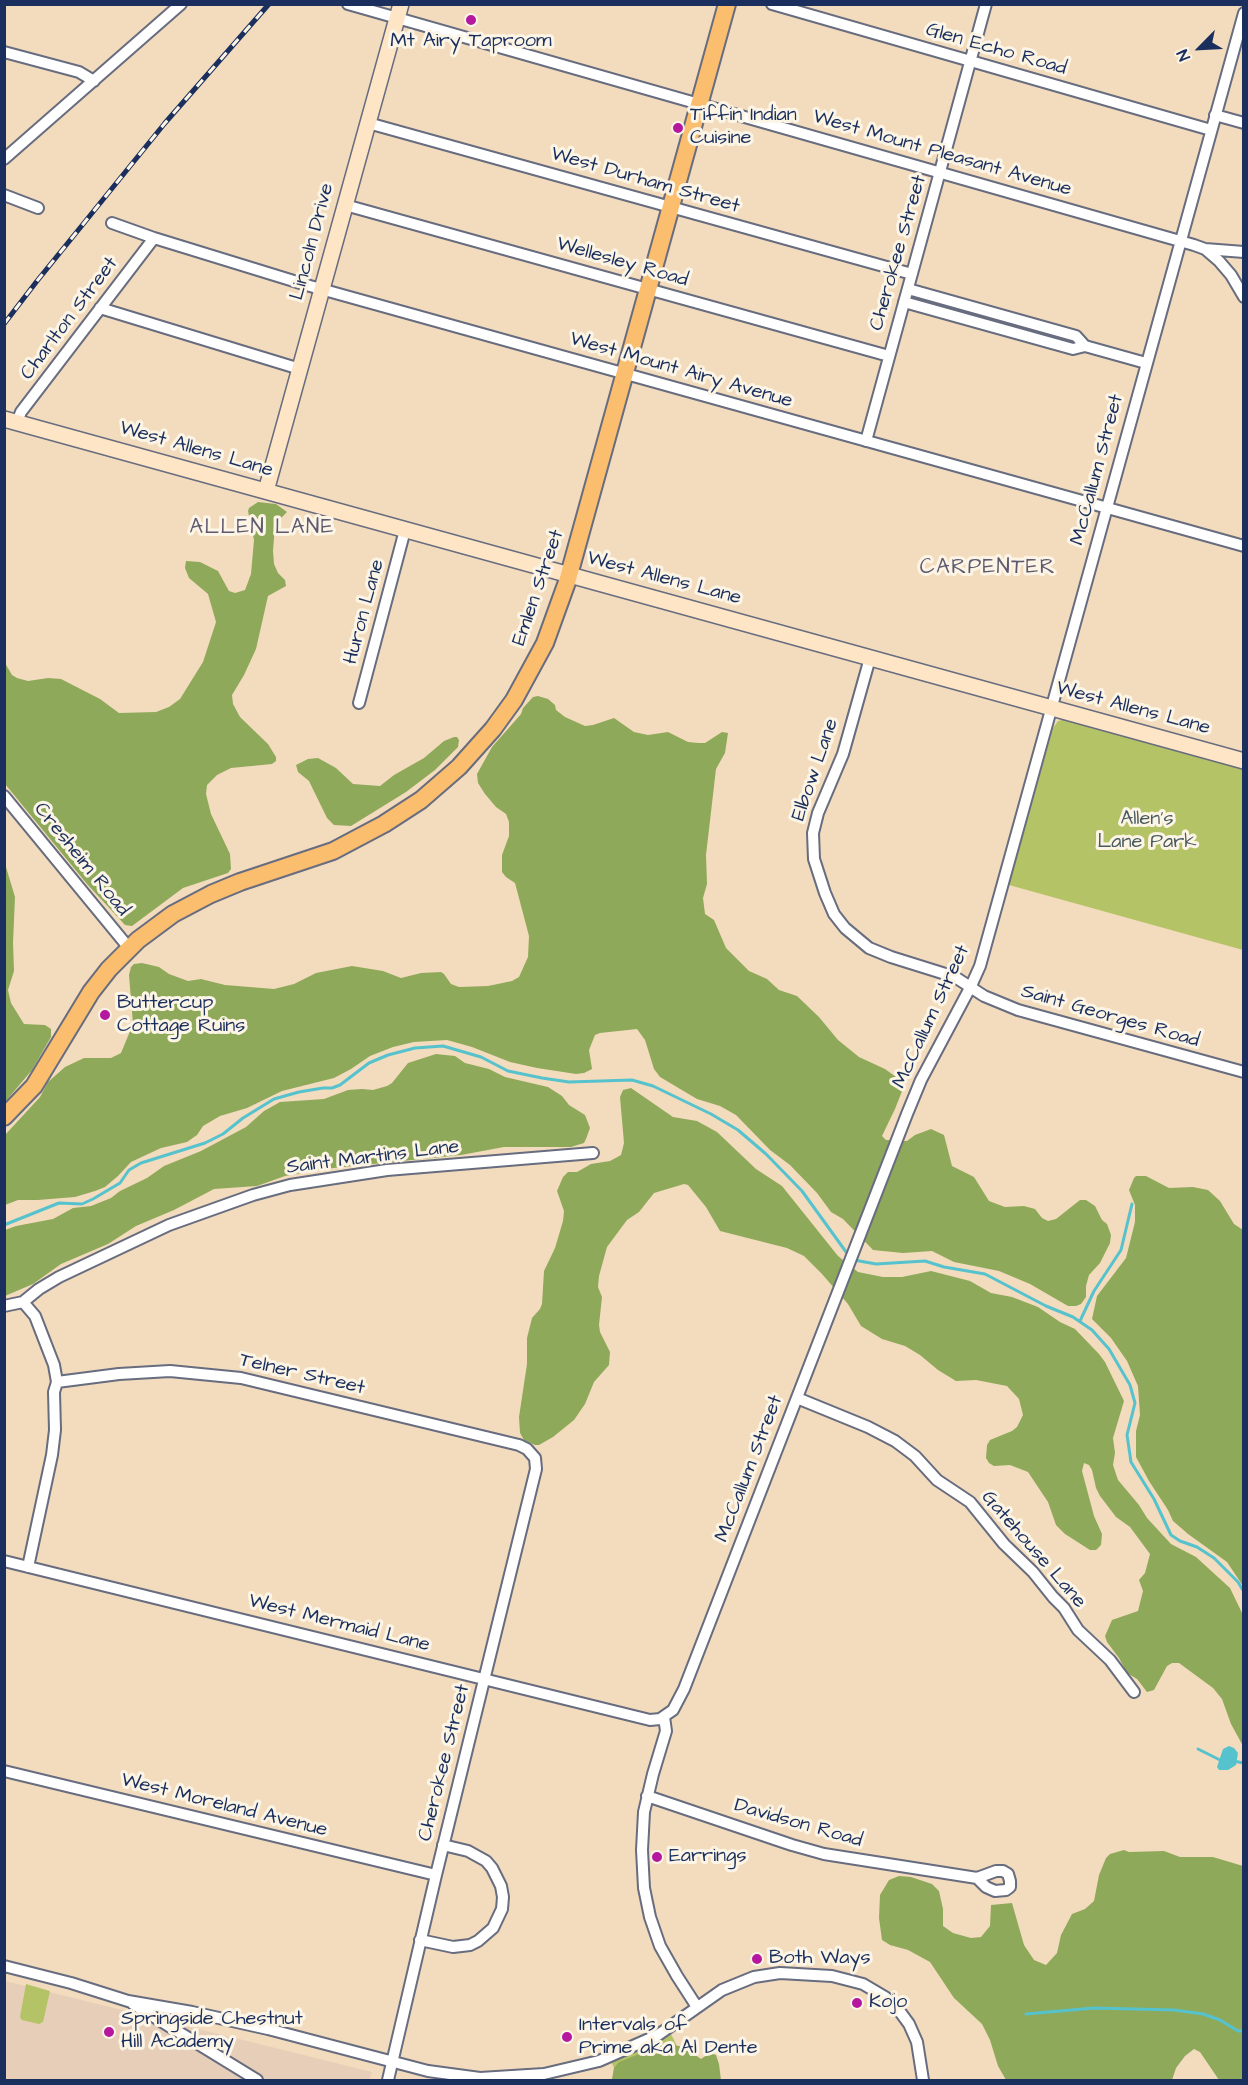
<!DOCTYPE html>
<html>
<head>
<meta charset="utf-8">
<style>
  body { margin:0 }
  #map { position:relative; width:1248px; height:2085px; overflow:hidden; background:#f3dcbd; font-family:"Architects Daughter",sans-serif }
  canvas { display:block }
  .frame { position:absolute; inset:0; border:6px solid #1b2f5e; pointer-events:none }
  .north { position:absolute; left:1170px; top:18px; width:60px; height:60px; -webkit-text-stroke:4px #fcf5e5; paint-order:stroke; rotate:246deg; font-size:16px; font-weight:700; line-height:24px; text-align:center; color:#1b2f5e }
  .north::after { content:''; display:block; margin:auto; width:21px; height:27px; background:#1b2f5e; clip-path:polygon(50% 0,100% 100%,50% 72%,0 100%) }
</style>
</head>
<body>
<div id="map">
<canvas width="1248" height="2085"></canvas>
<div class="frame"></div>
<div class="north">N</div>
</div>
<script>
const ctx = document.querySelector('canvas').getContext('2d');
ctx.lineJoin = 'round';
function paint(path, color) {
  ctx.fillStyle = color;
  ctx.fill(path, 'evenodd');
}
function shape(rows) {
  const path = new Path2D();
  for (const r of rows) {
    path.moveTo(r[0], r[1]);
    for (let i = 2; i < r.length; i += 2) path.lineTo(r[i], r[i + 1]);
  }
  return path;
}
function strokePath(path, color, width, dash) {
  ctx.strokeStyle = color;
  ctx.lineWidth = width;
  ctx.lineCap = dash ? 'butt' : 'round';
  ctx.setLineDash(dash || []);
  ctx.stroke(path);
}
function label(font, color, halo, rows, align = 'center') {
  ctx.font = font + ' "Architects Daughter",sans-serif';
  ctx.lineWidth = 6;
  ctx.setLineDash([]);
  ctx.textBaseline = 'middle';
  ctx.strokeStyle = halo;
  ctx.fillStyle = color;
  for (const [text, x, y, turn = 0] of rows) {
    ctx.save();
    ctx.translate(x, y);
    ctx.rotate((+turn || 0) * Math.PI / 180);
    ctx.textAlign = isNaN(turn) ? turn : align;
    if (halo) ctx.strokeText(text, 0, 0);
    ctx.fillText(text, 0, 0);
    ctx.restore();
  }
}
paint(shape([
  [5,1981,372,2072,369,2080,5,2080]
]), '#e7ceb8');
paint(shape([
  [1065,719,1243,766,1243,950,1009,885,1053,728,1058,721],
  [26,1984,50,1991,43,2022,39,2024,22,2020,20,2017],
  [670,2032,691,2074,612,2080,614,2068,611,2061,650,2044]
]), '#b4c365');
paint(shape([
  [258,502,276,504,287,512,275,524,273,551,274,564,278,573,285,580,286,586,268,596,256,649,244,675,232,695,233,704,240,717,268,744,276,757,276,761,272,764,231,768,217,775,207,785,206,794,211,814,230,854,231,869,228,873,183,888,132,926,125,925,87,884,5,784,5,663,12,675,17,678,28,681,48,678,61,679,100,699,119,713,156,712,169,707,180,699,203,662,216,622,208,594,189,578,185,568,186,561,200,562,218,571,229,591,235,593,245,590,251,574,254,540,248,511,249,508],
  [538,696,548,699,555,705,556,710,565,717,585,726,593,725,614,718,634,732,648,735,668,732,688,742,699,743,705,743,722,732,728,733,725,753,716,769,706,855,707,884,703,898,705,914,714,920,726,948,749,971,767,979,779,990,797,996,819,1017,838,1040,859,1057,885,1069,899,1079,904,1086,895,1109,882,1136,886,1140,907,1141,915,1135,931,1129,944,1135,952,1166,974,1177,989,1201,1005,1207,1024,1206,1035,1209,1042,1218,1048,1221,1056,1219,1080,1200,1086,1200,1095,1206,1102,1220,1107,1224,1111,1235,1110,1243,1100,1263,1089,1275,1086,1286,1086,1297,1081,1304,1076,1306,1068,1306,1030,1284,999,1271,954,1262,932,1251,903,1253,873,1250,843,1219,831,1212,817,1193,790,1165,770,1150,736,1115,720,1106,697,1099,660,1077,654,1069,645,1040,637,1029,600,1033,595,1035,589,1050,592,1069,584,1073,576,1074,537,1068,510,1062,472,1047,447,1040,414,1042,393,1047,370,1056,351,1069,334,1078,282,1091,247,1108,220,1116,203,1126,197,1135,187,1142,161,1148,131,1162,118,1176,105,1187,95,1191,75,1197,38,1200,18,1200,5,1205,5,1135,40,1097,48,1082,65,1067,84,1058,111,1058,121,1053,133,1024,129,975,131,967,134,964,142,963,159,967,169,974,188,981,201,979,225,985,274,989,294,984,316,973,352,966,383,971,401,978,421,973,441,972,444,974,451,984,459,987,488,986,512,981,519,977,528,957,529,936,515,883,506,877,502,872,502,855,509,836,509,822,506,814,496,807,485,794,478,783,477,774,492,747,521,714,523,708,533,697],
  [454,737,457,737,459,740,458,747,435,770,406,792,351,826,334,825,327,818,309,781,298,772,296,765,308,759,318,758,336,768,353,784,380,786,394,775,424,758,444,741],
  [4,856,6,867,15,897,13,943,14,971,8,990,11,1003,24,1024,45,1025,51,1029,51,1037,32,1070,5,1102],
  [436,1054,455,1056,465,1063,489,1069,505,1077,548,1087,562,1096,569,1105,585,1115,590,1128,586,1139,584,1143,571,1147,504,1147,461,1155,324,1169,285,1176,257,1186,214,1189,174,1210,136,1226,108,1244,61,1264,33,1284,5,1296,5,1230,16,1226,53,1219,73,1208,91,1206,111,1198,120,1191,147,1178,164,1166,201,1151,246,1127,264,1111,280,1102,324,1099,348,1090,362,1089,373,1090,387,1086,392,1083,408,1063],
  [631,1088,673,1117,697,1121,717,1132,756,1169,782,1186,838,1256,858,1272,883,1277,902,1277,931,1271,970,1281,991,1293,1012,1297,1038,1307,1060,1322,1075,1329,1099,1354,1105,1362,1124,1401,1113,1438,1115,1453,1113,1465,1118,1480,1139,1505,1147,1518,1171,1544,1196,1557,1230,1588,1243,1615,1243,1746,1231,1724,1222,1699,1213,1688,1179,1663,1172,1663,1167,1666,1154,1690,1147,1692,1137,1679,1127,1673,1119,1658,1107,1642,1105,1636,1112,1620,1138,1611,1143,1591,1139,1580,1145,1573,1150,1554,1130,1527,1116,1517,1100,1496,1096,1488,1092,1470,1089,1465,1084,1463,1082,1471,1094,1516,1102,1534,1101,1545,1096,1550,1090,1550,1065,1534,1056,1525,1048,1502,1028,1472,1010,1465,994,1466,989,1463,986,1458,987,1445,990,1440,1012,1431,1017,1427,1023,1415,1019,1399,1007,1386,976,1380,956,1381,938,1370,920,1355,905,1346,882,1339,861,1326,848,1304,822,1274,804,1256,787,1248,720,1231,706,1207,688,1185,684,1184,654,1193,639,1212,627,1220,607,1247,599,1276,598,1287,602,1297,599,1325,600,1332,610,1352,609,1365,594,1382,585,1404,574,1420,553,1437,539,1445,535,1445,524,1440,520,1433,519,1417,527,1364,527,1338,532,1318,540,1309,542,1304,544,1271,555,1248,563,1221,564,1211,557,1191,563,1177,568,1172,577,1172,591,1164,610,1161,621,1155,624,1143,620,1097,623,1090],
  [1136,1176,1146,1176,1169,1188,1193,1187,1208,1190,1220,1201,1234,1224,1243,1230,1243,1586,1227,1562,1188,1534,1173,1521,1168,1510,1149,1481,1136,1457,1136,1431,1140,1415,1138,1386,1127,1361,1111,1338,1092,1319,1097,1296,1126,1258,1135,1222,1135,1205,1129,1190,1134,1178],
  [1124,1850,1129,1852,1164,1851,1180,1857,1213,1857,1243,1866,1243,2080,1219,2080,1200,2052,1194,2049,1185,2056,1176,2068,1172,2080,1044,2080,1037,2079,1036,2080,1006,2080,998,2066,990,2040,982,2024,954,1998,930,1962,908,1950,890,1945,882,1940,879,1918,880,1895,889,1880,899,1876,911,1877,932,1884,939,1891,943,1909,943,1926,953,1933,971,1938,981,1937,990,1926,991,1905,1012,1903,1024,1945,1034,1960,1046,1965,1057,1953,1061,1935,1072,1914,1085,1909,1094,1901,1099,1875,1106,1858,1110,1854],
  [668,2044,684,2047,701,2059,710,2053,716,2055,719,2064,721,2080,612,2080,614,2068,619,2062,659,2046]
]), '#8fa95a');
paint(shape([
  [1229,1746,1234,1748,1238,1753,1236,1765,1228,1770,1219,1770,1217,1767,1223,1749]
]), '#55c2ce');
strokePath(shape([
  [4,1225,59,1203,82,1204,93,1199,120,1183,129,1170,141,1163,205,1143,223,1134,243,1118,274,1099,299,1092,323,1088,332,1088,340,1085,369,1063,388,1055,415,1048,443,1046,481,1057,508,1071,542,1078,569,1082,632,1080,653,1086,711,1114,738,1130,766,1154,802,1191,849,1256],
  [854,1260,876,1264,925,1261,944,1267,985,1274,1046,1306,1073,1317,1092,1330,1109,1349,1130,1385,1135,1403,1127,1435,1131,1462,1154,1499,1171,1535,1180,1541,1197,1547,1214,1558,1238,1582,1244,1592],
  [1080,1321,1094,1291,1121,1250,1132,1204],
  [1198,1749,1220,1760],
  [1233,1761,1244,1763],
  [1026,2014,1094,2008,1174,2010,1203,2014,1220,2020,1238,2031,1244,2031]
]), '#55c2ce', 3);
const street = shape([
  [348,4,1194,245,1205,249,1219,261,1231,275,1244,297],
  [772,4,1211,130],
  [4,52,79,72,94,81],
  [1215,115,1244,123],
  [368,123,912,274],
  [4,159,181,4],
  [4,195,38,208],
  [345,205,889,356],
  [112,223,154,238,310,286,1244,546],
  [1205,249,1244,252],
  [908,289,1076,336,1085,346,1146,363],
  [904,302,1073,349,1085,346],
  [100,308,300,369],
  [17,422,21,412,154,238],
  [866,441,986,4],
  [870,658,843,754,818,813,813,833,814,859,825,893,834,914,845,928,869,948,891,957,955,977,984,996,1018,1010,1244,1072],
  [359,703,405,530],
  [4,796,129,948],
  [23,1302,35,1316,54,1365,57,1382,54,1392,55,1430,52,1455,28,1567],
  [4,1306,23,1302,39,1289,59,1277,169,1225,253,1195,290,1185,387,1170,593,1153],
  [57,1382,119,1374,170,1371,241,1378,519,1445,527,1449,535,1458,536,1469,436,1875,388,2080],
  [797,1398,868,1427,895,1441,915,1456,937,1480,970,1502,1004,1544,1033,1572,1053,1597,1064,1608,1078,1630,1110,1660,1134,1692],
  [4,1561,650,1720,660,1719,673,1710,684,1689,907,1114,921,1080,971,986,980,966,1244,13],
  [664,1717,666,1731,653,1774,644,1812,642,1850,644,1888,650,1917,660,1946,677,1976,697,2007],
  [4,1771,436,1875],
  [647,1796,792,1845,824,1854,977,1878,996,1871,1003,1871,1008,1874,1010,1881,1010,1887,1006,1890,995,1891,986,1887,977,1878],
  [420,1940,453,1947,470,1945,478,1941,493,1928,502,1909,503,1897,501,1886,492,1868,486,1861,468,1851,443,1845],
  [4,1966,71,1983,128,2001,192,2012,268,2029,428,2071,480,2078,544,2074,599,2061,658,2035,722,1990,754,1977,780,1973,832,1976,863,1984,885,1997,898,2009,909,2024,917,2042,923,2080],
  [133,2004,257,2080]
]);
const secondary = shape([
  [4,419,1244,761],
  [266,491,401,4]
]);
const primary = shape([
  [4,1117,34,1086,91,992,109,969,138,940,173,914,211,894,240,882,333,851,384,824,421,800,459,767,493,729,514,700,545,643,567,582,727,4]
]);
strokePath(street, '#676c7f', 14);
strokePath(secondary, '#676c7f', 18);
strokePath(primary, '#676c7f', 20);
strokePath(street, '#fff', 10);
strokePath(secondary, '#fde5c5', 15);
strokePath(primary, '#fbbd6e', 16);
const rail = shape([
  [4,324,37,281,165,123,269,4]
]);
strokePath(rail, '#1b2f5e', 5);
strokePath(rail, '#fcf5e5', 3, [9]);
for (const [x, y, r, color] of [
  [471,20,6,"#b5179e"],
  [678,128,6,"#b5179e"],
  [105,1015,6,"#b5179e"],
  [657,1857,6,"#b5179e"],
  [757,1959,6,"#b5179e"],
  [857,2003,6,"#b5179e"],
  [109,2032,6,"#b5179e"],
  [567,2037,6,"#b5179e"]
]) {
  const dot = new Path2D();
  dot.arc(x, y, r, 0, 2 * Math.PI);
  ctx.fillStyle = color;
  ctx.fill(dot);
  strokePath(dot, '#fcf5e5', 2);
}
label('20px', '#1b2f5e', '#fcf5e5', [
  ["Mt Airy Taproom",471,42,"center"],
  ["Tiffin Indian",690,116],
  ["Cuisine",690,139],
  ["Buttercup",117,1004],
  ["Cottage Ruins",117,1027],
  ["Earrings",669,1857],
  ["Both Ways",769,1959],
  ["Kojo",869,2003],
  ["Springside Chestnut",121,2020],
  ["Hill Academy",121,2043],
  ["Intervals of",579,2026],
  ["Prime aka Al Dente",579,2049]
], 'left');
label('20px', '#1b2f5e', '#fcf5e5', [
  ["Glen Echo Road",996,50,16],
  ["West Mount Pleasant Avenue",942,154,16],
  ["West Durham Street",645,181,16],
  ["Lincoln Drive",313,242,-75],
  ["Cherokee Street",899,253,-74],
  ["Wellesley Road",622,263,16],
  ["Charlton Street",70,319,-53],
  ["West Mount Airy Avenue",681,371,16],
  ["West Allens Lane",196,450,16],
  ["McCallum Street",1098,470,-75],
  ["West Allens Lane",664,579,15],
  ["Emlen Street",539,588,-71],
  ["Huron Lane",365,612,-75],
  ["West Allens Lane",1133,709,15],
  ["Elbow Lane",816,770,-71],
  ["Cresheim Road",81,860,51],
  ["McCallum Street",932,1017,-65],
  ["Saint Georges Road",1110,1017,16],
  ["Saint Martins Lane",373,1158,-7],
  ["Telner Street",302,1375,13],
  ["McCallum Street",750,1469,-69],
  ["Gatehouse Lane",1033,1550,49],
  ["West Mermaid Lane",339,1624,14],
  ["Cherokee Street",445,1763,-76],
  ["West Moreland Avenue",224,1806,14],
  ["Davidson Road",798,1824,16]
]);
label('20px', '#495b60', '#fcf5e5', [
  ["Allen's",1147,820],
  ["Lane Park",1147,843]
]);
ctx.letterSpacing = '1.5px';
label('21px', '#5f5970', '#fcf5e5', [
  ["ALLEN LANE",262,529],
  ["CARPENTER",988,569]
]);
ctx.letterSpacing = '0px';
</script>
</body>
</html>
